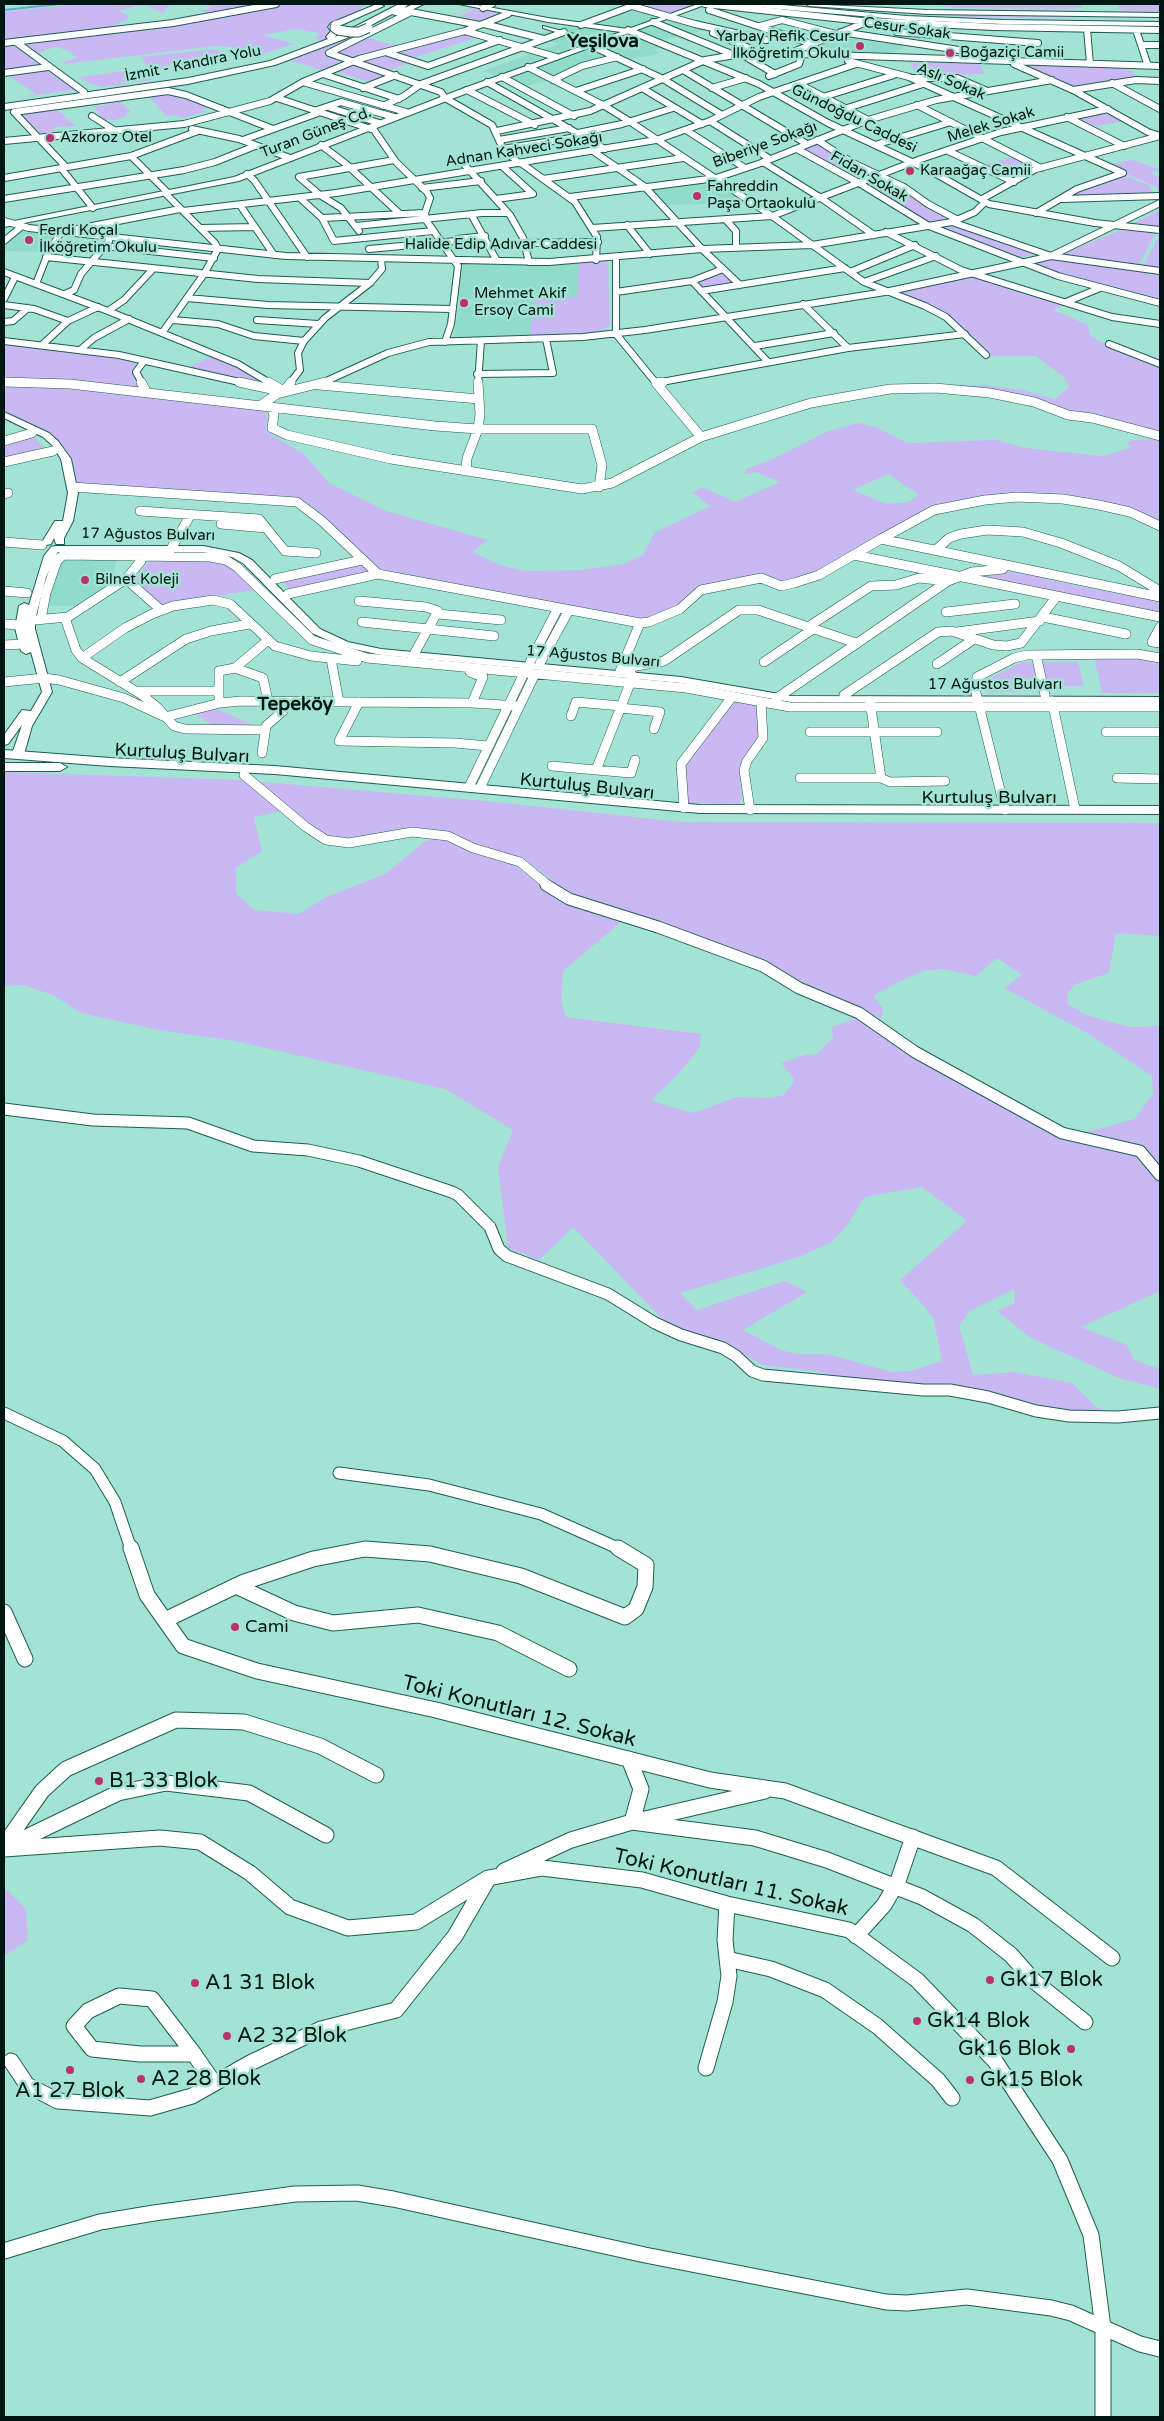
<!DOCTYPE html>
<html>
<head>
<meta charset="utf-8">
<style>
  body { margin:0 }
  #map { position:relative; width:1164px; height:2421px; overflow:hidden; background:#a3e3d4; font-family:"Varela Round",sans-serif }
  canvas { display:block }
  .frame { position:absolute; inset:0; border:5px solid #001611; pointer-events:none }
</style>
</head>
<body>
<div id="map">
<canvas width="1164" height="2421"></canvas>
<div class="frame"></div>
</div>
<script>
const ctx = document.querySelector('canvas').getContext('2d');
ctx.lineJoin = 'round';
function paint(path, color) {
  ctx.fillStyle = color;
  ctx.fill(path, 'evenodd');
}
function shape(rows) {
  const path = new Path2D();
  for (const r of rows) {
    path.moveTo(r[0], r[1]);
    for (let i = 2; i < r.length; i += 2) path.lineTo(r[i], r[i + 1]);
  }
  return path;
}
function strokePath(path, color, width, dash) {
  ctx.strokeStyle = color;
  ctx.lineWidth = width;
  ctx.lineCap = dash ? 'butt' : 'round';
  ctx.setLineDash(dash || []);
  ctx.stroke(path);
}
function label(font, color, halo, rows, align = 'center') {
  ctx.font = font + ' "Varela Round",sans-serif';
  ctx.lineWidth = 5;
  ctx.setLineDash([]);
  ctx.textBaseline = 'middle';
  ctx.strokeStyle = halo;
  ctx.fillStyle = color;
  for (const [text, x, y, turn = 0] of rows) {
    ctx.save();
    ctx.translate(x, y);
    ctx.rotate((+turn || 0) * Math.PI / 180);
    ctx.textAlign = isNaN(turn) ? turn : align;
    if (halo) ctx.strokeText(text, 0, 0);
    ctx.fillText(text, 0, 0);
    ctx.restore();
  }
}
paint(shape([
  [632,6,695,24,705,30,658,41,665,48,652,49,661,53,625,61,617,57,582,66,553,80,521,87,502,77,482,71,559,44,532,36,561,29,565,25,581,25],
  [844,34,912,43,886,55,800,51],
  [713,179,748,203,666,205,649,188],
  [21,231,54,233,44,252,4,251,4,244],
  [464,262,579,263,577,297,535,297,530,336,454,337,459,305,462,307,472,306,471,304,475,303,472,299,458,301,459,297,456,296],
  [117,557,114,571,116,582,81,606,46,606,60,560]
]), '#90dbca');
paint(shape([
  [80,4,172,4,165,9,164,14,151,7,142,5,119,10,128,16,127,20,108,28,42,37,8,39,4,36,4,12],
  [206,4,213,5,269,4,192,20,185,16,207,13,202,11,212,7],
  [283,4,365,5,353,14,378,4,383,4,336,23,328,38,321,41,315,39,319,33,296,29,262,35,294,44,263,54,242,54,232,47,215,46,64,64,63,62,77,58,67,50,55,47,37,53,26,45],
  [629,4,687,4,695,5,667,15],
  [782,4,983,14,1160,16,1160,18,970,17],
  [931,4,1085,4,1081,5,1082,8,1061,9,957,8],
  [1116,4,1160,4,1160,11,1122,11],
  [470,8,496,13,494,15,496,17,483,21,459,16,473,10,471,9,448,17],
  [365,33,323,53,343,60,322,70,288,60],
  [464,33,478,37,410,59,393,52],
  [362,38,371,39,400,47,351,59,339,55,339,50],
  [4,45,16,47,41,66,4,71],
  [212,49,223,52,167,65,171,68,155,68,145,75,153,80,102,87,86,82,79,77,148,68,141,57],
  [383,55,390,55,412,62,387,71,359,61],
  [979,62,985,74,916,75,911,63],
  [353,63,389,75,372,83,335,71],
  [1018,64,1123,66,1143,79,1076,88],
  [46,70,75,90,14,98,36,94,6,74],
  [168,92,212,107,201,110,213,114,203,112,183,118,176,115,166,116,147,94],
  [121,102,131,112,125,113,127,116,123,118,115,120,103,120,94,107],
  [56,109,76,126,56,127,53,129,57,133,42,134,19,113],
  [1106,111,1125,121,1090,127,1073,117],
  [817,143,874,175,858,181,804,151,805,147],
  [1014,157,1034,167,1014,179,982,165],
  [1134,160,1160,170,1150,173,1160,178,1160,195,1155,194,1158,192,1157,187,1100,162,1111,166,1120,162],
  [1124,175,1150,186,1152,191,1150,194,1068,197],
  [880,178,896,185,952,219,930,224,864,184],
  [1160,210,1160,229,1132,224],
  [955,225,1035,253,1035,254,1021,258,941,228],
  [1123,229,1156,232,1139,265,1059,256],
  [1160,234,1160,270,1143,266],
  [1053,258,1160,272,1160,301,1103,287,1029,264],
  [608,261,610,326,599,332,530,336,535,297,577,297,579,263],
  [722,271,735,284,703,288,697,282],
  [972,277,1064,305,1053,310,1088,325,1090,335,1095,339,1160,368,1160,433,954,385,985,385,1022,390,1055,399,1069,387,1065,378,1036,356,991,356,949,316,897,292],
  [4,342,106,355,137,362,134,367,133,375,141,390,4,379],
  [213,356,256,376,274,388,187,368],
  [4,385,50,386,264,409,268,421,265,427,268,433,304,454,329,483,386,511,488,540,473,551,480,556,503,566,525,571,581,570,623,564,643,555,654,533,710,506,693,493,702,487,735,502,780,482,756,472,745,474,746,469,773,459,828,431,858,423,876,427,907,443,996,440,1025,448,1103,456,1132,447,1126,443,1133,440,1160,439,1160,523,1057,496,931,508,815,573,781,582,761,575,706,586,696,589,675,607,644,621,380,570,312,506,297,500,77,485,67,453,54,437,46,431,4,413],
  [888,474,918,494,915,498,908,502,887,504,853,490],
  [33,437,48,451,4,460,4,442],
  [153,557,227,563,255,590,161,605,133,580],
  [359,561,371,574,292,592,280,579],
  [996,572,1026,573,1046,577,1048,580,1160,602,1160,612,1158,615,965,576],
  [1094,656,1138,657,1160,661,1160,693,1102,693],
  [1022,662,1032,662,1039,692,988,692,983,689,981,683],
  [1042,662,1078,662,1084,686,1047,686],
  [735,699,756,704,759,731,759,739,740,773,742,791,740,804,688,803,685,765],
  [212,707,231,715,257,727,216,728,193,712],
  [4,772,244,780,281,811,254,817,262,851,236,868,236,893,254,910,299,914,326,897,385,874,424,842,438,837,456,845,510,862,560,899,621,922,563,971,561,1001,566,1017,701,1034,700,1047,679,1073,651,1100,671,1107,693,1113,737,1097,769,1098,782,1096,792,1085,794,1079,781,1063,805,1055,817,1054,833,1037,832,1027,859,1017,1066,1138,1082,1143,1138,1153,1160,1181,1160,1291,1081,1327,1127,1345,1134,1360,1160,1369,1160,1389,1119,1378,1031,1338,997,1311,1015,1303,1014,1289,970,1311,959,1326,973,1375,1015,1372,1072,1383,1096,1407,1106,1412,1094,1414,854,1380,814,1371,763,1365,736,1350,671,1328,573,1227,539,1260,508,1248,498,1167,513,1130,445,1089,235,1041,158,1030,81,1013,53,995,23,985,4,986],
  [922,1187,967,1221,900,1280,923,1305,934,1320,942,1361,911,1371,892,1372,827,1354,797,1354,781,1350,743,1330,807,1292,785,1281,697,1310,680,1293,799,1257,832,1242,845,1228,865,1197],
  [252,781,495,802,681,822,1160,823,1160,936,1116,933,1109,973,1076,984,1067,993,1068,1004,1086,1015,1130,1027,1160,1026,1160,1168,1152,1157,1145,1151,1084,1133,1135,1119,1153,1094,1152,1076,1087,1033,1004,988,1022,975,997,958,976,976,943,969,923,971,895,984,873,996,883,1008,881,1018,763,964,565,891,527,861,477,846,448,833,338,841,322,834],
  [5,1888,26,1909,28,1940,4,1956]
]), '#cab8f5');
strokePath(shape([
  [4,10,59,4],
  [1146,27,1160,27]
]), '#5ea9d7', 2);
const minorFar3 = shape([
  [705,4,862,21],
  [483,8,492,4],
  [709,10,812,44],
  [653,22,734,55],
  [484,24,544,39],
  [480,25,411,12,329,53,441,92,445,98,492,125,503,149,519,163],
  [581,25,632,6,695,24,766,40],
  [760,26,782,20,836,34],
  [1087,29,1090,64],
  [628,30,759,84,828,123,931,171,989,204,1095,223,1160,230],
  [1136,30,1147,63],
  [465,31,556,57],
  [841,32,985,54],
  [897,32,1038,43],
  [713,33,749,48],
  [16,42,84,92],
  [4,43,173,23,276,4],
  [590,45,663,79,722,115],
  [1141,45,1160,45],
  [793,52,869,21,994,27,1160,30],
  [388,53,428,66,500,40],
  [741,54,775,74],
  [848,61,909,77,1123,173,1077,189,1036,213],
  [1014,64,1073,90,1148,132,1160,136],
  [528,67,603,105,629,121,772,216,864,282,925,306,946,317,986,355],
  [683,70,807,144],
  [4,73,48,67],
  [323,74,399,99],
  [769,76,799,64,802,54],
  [502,77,574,116],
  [912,78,957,78,985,90],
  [553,80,582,66,617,57],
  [303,82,406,112],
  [487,82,605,149],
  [1112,83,1160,109],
  [799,84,868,120],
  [363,88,396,75],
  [642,88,702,124],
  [712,88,746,78],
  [467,90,535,125],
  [1073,90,1136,80,1160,81],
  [576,91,643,69],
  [823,97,894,75],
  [277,98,374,130,396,162,427,192,430,198,425,213,426,220,458,266,451,324,445,342],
  [917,105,1041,168],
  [383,106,404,96,421,84,564,32],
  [328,107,379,123],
  [844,109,923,84],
  [314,111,341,102,394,117],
  [92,116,114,130],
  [1067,117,1124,146],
  [710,121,770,159],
  [192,129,239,139,290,158],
  [686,130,745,168],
  [497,131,590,111,705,60,741,54,771,53,1160,66],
  [578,133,622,124,673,108],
  [243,140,318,113],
  [499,140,569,128],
  [817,140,853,163,904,187,928,204,958,220],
  [4,141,184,124,270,101,303,82,359,59,465,31,508,14],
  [321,145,346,164,400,214],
  [875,145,951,122],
  [503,149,583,136],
  [797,149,859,183,929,226,1058,276,1160,303],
  [593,151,644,186,702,249,740,285],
  [948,151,1014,182],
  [131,156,168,193],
  [461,161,510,215,523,238,529,262],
  [763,162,821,198,874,235],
  [521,163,575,202,597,237,596,260],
  [66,167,14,112,168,91,186,95,273,129],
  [61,168,93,208],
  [247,174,254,180,307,257],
  [299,177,320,195,341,208,359,231],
  [299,177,394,160],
  [4,178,131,156,198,131],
  [543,179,683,158],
  [422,188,481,181],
  [570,197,716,178,761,163,868,120,936,100,1052,80],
  [300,198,322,218,334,241,433,231],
  [4,199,184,170,215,162,255,146],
  [496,199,533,194,502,166],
  [982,199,1036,169,1160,136],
  [1062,199,1160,196],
  [240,205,274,255],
  [183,211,336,193,656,140,710,121,759,97,856,64],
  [471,214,497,261],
  [322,218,425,213],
  [726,220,736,231,736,247],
  [4,221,29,228,286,256,549,262,702,249,812,245,952,222,975,212,985,202],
  [952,222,1051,256,1160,271],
  [627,225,650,254],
  [356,226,482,213,508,213],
  [200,228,255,227],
  [592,228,772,216,921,159,1001,132,1108,109],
  [886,232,961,270,1112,317,1160,324],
  [4,241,21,227],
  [525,243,598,242],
  [104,246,214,258],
  [369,249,456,241,457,239,485,236],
  [46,257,258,279,370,283],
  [616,258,616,334,656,383],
  [723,269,692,281,768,362],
  [4,272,108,311,238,364,270,383],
  [850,272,915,245],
  [864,282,936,256],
  [36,284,48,253,61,232,180,209],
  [701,291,845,268],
  [616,292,692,281],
  [65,294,74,290,81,274,109,241],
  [187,298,268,305,452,309],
  [4,299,15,277],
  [1066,302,1100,288],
  [803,304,848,348],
  [4,305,34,309,68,321],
  [108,311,124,300,153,269],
  [173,320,218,324,254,336,304,341],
  [257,320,318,324],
  [4,322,13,321,28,308],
  [162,333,204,274,218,249,215,243,165,193],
  [4,341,119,355,244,383],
  [43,344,68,321,98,307],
  [1109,344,1160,364],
  [755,346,834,333],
  [80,350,94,338,129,319],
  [477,374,553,373,546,339],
  [4,382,37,383],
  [142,383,136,372,144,361],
  [290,383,300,370,298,353,304,341,325,318,370,283,382,269,381,259],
  [322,383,388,353,429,342,583,337,645,330,885,292,1021,263,1051,256,1160,203],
  [478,383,481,341],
  [656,383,848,348,965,334]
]);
const minorFar2 = shape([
  [4,382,70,384,435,426,478,429,592,429,602,465,599,487],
  [141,382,147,393],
  [239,382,280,391],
  [268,382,284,391],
  [663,382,656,383,701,437],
  [319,385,479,399],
  [284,391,291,382],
  [261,405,277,394,325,382],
  [271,407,274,415,272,428,287,435,391,459,582,489,612,483,701,437,811,403,890,389,935,388,990,393,1034,402,1068,415,1092,418,1160,436],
  [4,441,32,433],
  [4,462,53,451],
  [466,470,467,458,478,429,480,414,478,382],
  [72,487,297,502,322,521,378,574,640,623],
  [4,494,8,493],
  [140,511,259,519,285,551,316,553],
  [221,524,266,528],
  [881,539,934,510,985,500,1017,497,1063,499,1099,505,1130,512,1160,526],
  [4,542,42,545],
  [171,549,191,514],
  [936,550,949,538,961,534,987,530,1023,532,1061,543,1119,566,1160,591],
  [854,555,1160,617],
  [126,579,161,610],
  [275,579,362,560],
  [4,591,27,593],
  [288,594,378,574],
  [359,601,426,607,438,611,413,656],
  [946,612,1015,604],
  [438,614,501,620],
  [1043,617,1126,634],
  [65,618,76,650,82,658,142,695,158,708,174,726,185,729,265,730],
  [41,619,46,593,57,561,63,555,210,557,226,560,237,567,312,640,367,658,686,688,790,707,1160,707],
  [35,620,68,617,126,579,141,561],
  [362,622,494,636],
  [4,624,20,625],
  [808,627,871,586,896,585,919,578,948,581],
  [1160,627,1152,642,1160,643],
  [957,632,1040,621],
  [267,641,235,668,263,678,268,701],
  [4,645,24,644],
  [1036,655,1045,695],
  [82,658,125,628,152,614,173,606,213,600,230,604,275,646,311,656,357,661],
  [331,659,339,702],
  [530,662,558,608],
  [764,662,813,629],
  [540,663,569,610],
  [937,664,974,639],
  [620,671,640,623,649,622,680,609,701,590,761,578,781,586,794,583,819,575,881,539,1160,597],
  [470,672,483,677,472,703],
  [4,682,44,678,59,680,124,698,165,717,220,703,241,701,472,703,519,706],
  [120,682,186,639,211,631,249,624],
  [136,691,218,691],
  [844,695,938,632,952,631,993,645,1007,646,1021,643,1057,596],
  [777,698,948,581,972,572,1003,569],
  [219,699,219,671,235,668],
  [1052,701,1075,809],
  [359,702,339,741,455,743,488,746],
  [620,708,660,712,654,729],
  [571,716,576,702,621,706],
  [810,732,937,732],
  [1106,732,1160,732],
  [262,753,266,726,283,711,286,701],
  [552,766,596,770,633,676,629,671,631,667,664,661,739,610,758,610,856,643],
  [596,770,631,773,635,760],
  [244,775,306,827,326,840,349,843,412,832,448,836,473,848,520,862,549,886],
  [800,778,881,778,870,701],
  [881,778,890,782,945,781],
  [1117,778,1160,779],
  [469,787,527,667],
  [480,788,535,674],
  [684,808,681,764,732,697],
  [750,810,744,770,747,761,763,738,761,703],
  [1005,810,975,689,977,677,1014,658,1027,655,1137,654,1160,658]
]);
const minorFar1 = shape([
  [546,885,569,899,658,927,763,966,799,988,859,1013,915,1052,1062,1133,1140,1151,1160,1175],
  [4,1109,93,1120,188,1123,253,1146,308,1150,359,1161,452,1192,458,1195,490,1227,499,1249,507,1256,608,1294,655,1323,681,1335,723,1348,736,1356,752,1371,763,1375,923,1390,950,1390,988,1397,1036,1411,1069,1416,1118,1417,1160,1413],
  [4,1413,63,1441,95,1469,115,1502,131,1549],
  [339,1473,429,1485,541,1514,620,1549],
  [364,1549,367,1549]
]);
const minor = shape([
  [131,1548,147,1595,183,1646,257,1671,436,1710,710,1780,785,1791,996,1868,1112,1958],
  [236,1586,294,1613,333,1623,418,1615,498,1633,569,1669],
  [4,1612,25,1659],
  [165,1620,244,1582,313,1559,365,1549,430,1554,521,1576,625,1617,636,1609,645,1587,646,1565,618,1548],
  [629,1759,641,1789,632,1822,765,1791],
  [4,1845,42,1791,66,1769,176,1720,244,1722,320,1746,376,1775],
  [4,1848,118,1793,166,1783,249,1793,326,1835],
  [4,1849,160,1838,200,1842,250,1873,290,1907,348,1928,416,1922,488,1878,542,1868,642,1880,727,1904,849,1930,917,1980,995,2061,1060,2160,1091,2235,1103,2328,1103,2417],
  [504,1871,571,1840,632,1822,755,1838,827,1860,922,1897,973,1925,1011,1955,1034,1981,1085,2022],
  [856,1936,884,1905,898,1881,913,1837],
  [727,1959,771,1969,825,1990,877,2026,938,2080,952,2098],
  [119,1996,152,1999,194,2054,140,2054,92,2049,74,2026,88,2011,119,1996],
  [194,2054,214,2083],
  [11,2061,27,2085,58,2101,150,2108,192,2096,250,2063,321,2029,396,2010,455,1936,488,1879],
  [706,2068,725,2002,729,1976,725,1940,727,1904],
  [4,2251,100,2222,154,2213,295,2194,357,2193,393,2199,645,2255,886,2302,907,2303,967,2297,1051,2308,1071,2313,1140,2344,1160,2349]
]);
const major = shape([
  [459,4,472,4,548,18,628,29,698,4,707,4,470,92,239,181,4,227,4,223,234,177,464,88,591,43,543,28,543,26,598,40,621,32,548,22,459,4],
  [806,4,927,10,1160,13,1160,17,927,14,809,6,806,4],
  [4,412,49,433,58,441,71,459,78,493,73,521,64,538,64,544,56,544,54,538,51,544,47,545,42,542,55,521,63,521,68,493,61,459,52,445,43,437,4,418,4,412],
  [55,546,203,546,239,553,252,560,320,629,348,642,381,649,681,677,791,696,1160,697,1160,703,791,702,681,683,381,655,341,646,312,633,244,564,232,557,203,552,58,552,46,577,35,620,35,629,52,692,32,726,24,754,18,757,12,754,22,725,8,744,4,745,4,735,22,710,31,711,42,692,31,652,26,654,21,651,15,628,19,606,24,603,29,605,44,556,51,547,55,546]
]);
const highway = shape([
  [377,4,384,6,337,27,339,31,335,37,399,4,409,4,404,8,414,4,424,4,399,16,392,14,347,38,275,65,188,84,4,110,4,104,188,78,270,61,328,39,326,37,331,31,328,27,331,23,377,4],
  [740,4,770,4,907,16,1003,20,1160,22,1160,26,1003,24,907,20,744,6,740,4],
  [4,750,110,758,275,766,700,805,1160,806,1160,814,700,813,275,774,110,766,4,758,4,750],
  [4,763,60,763,67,767,60,771,4,771,4,763]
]);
strokePath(minorFar3, '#1d5e52', 8);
strokePath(minorFar2, '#1d5e52', 10);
strokePath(minorFar1, '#1d5e52', 13);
strokePath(minor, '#1d5e52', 17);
strokePath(major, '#1d5e52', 2);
strokePath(highway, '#1d5e52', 2);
strokePath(minorFar3, '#fff', 6);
strokePath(minorFar2, '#fff', 9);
strokePath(minorFar1, '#fff', 11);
strokePath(minor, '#fff', 15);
paint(major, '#fff');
paint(highway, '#fff');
const highwayBridge = shape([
  [336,25,335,28,338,30,351,32,359,32,368,28]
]);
strokePath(highwayBridge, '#1d5e52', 11, []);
strokePath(highwayBridge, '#fff', 9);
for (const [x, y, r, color] of [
  [860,46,5,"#ba316e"],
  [950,53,5,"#ba316e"],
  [50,138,5,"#ba316e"],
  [910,171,5,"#ba316e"],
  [697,196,5,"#ba316e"],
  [29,240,5,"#ba316e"],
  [464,303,5,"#ba316e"],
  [85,580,5,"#ba316e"],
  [235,1627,5,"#ba316e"],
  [99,1781,5,"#ba316e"],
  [990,1980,5,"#ba316e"],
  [195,1983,5,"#ba316e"],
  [917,2021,5,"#ba316e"],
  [227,2036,5,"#ba316e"],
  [1071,2049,5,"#ba316e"],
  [70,2070,5,"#ba316e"],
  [141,2079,5,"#ba316e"],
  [970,2080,5,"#ba316e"]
]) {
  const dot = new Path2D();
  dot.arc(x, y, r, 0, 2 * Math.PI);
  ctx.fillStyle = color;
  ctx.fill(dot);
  strokePath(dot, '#a3e3d4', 2);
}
label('15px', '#001611', '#a3e3d4', [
  ["Cesur Sokak",907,29,8],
  ["İzmit - Kandıra Yolu",193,64,-11],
  ["Aslı Sokak",951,82,23],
  ["Gündoğdu Caddesi",854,119,26],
  ["Melek Sokak",991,125,-17],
  ["Turan Güneş Cd.",316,133,-21],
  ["Biberiye Sokağı",765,145,-20],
  ["Adnan Kahveci Sokağı",524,150,-9],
  ["Fidan Sokak",869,177,30],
  ["Halide Edip Adıvar Caddesi",501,245],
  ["17 Ağustos Bulvarı",148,535,1],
  ["17 Ağustos Bulvarı",593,657,5],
  ["17 Ağustos Bulvarı",995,685]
]);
label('15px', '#001611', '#a3e3d4', [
  ["Yarbay Refik Cesur",850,37,"right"],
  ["İlköğretim Okulu",850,54,"right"],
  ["Boğaziçi Camii",960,53],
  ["Azkoroz Otel",60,138],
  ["Karaağaç Camii",920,171],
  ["Fahreddin",707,187],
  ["Paşa Ortaokulu",707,204],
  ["Ferdi Koçal",39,231],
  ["İlköğretim Okulu",39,248],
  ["Mehmet Akif",474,294],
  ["Ersoy Cami",474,311],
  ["Bilnet Koleji",95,580]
], 'left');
label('18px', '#001611', '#a3e3d4', [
  ["Kurtuluş Bulvarı",182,754,3],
  ["Kurtuluş Bulvarı",587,787,6],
  ["Kurtuluş Bulvarı",989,798]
]);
label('18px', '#001611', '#a3e3d4', [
  ["Cami",245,1627]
], 'left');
label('bold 19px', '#001611', '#a3e3d4', [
  ["Yeşilova",603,42],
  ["Tepeköy",295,705]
]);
label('21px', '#001611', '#a3e3d4', [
  ["Toki Konutları 12. Sokak",519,1712,14],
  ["Toki Konutları 11. Sokak",731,1883,13]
]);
label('21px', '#001611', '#a3e3d4', [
  ["B1 33 Blok",109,1781],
  ["Gk17 Blok",1000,1980],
  ["A1 31 Blok",205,1983],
  ["Gk14 Blok",927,2021],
  ["A2 32 Blok",237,2036],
  ["Gk16 Blok",1061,2049,"right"],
  ["A2 28 Blok",151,2079],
  ["Gk15 Blok",980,2080],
  ["A1 27 Blok",70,2091,"center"]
], 'left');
</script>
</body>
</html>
